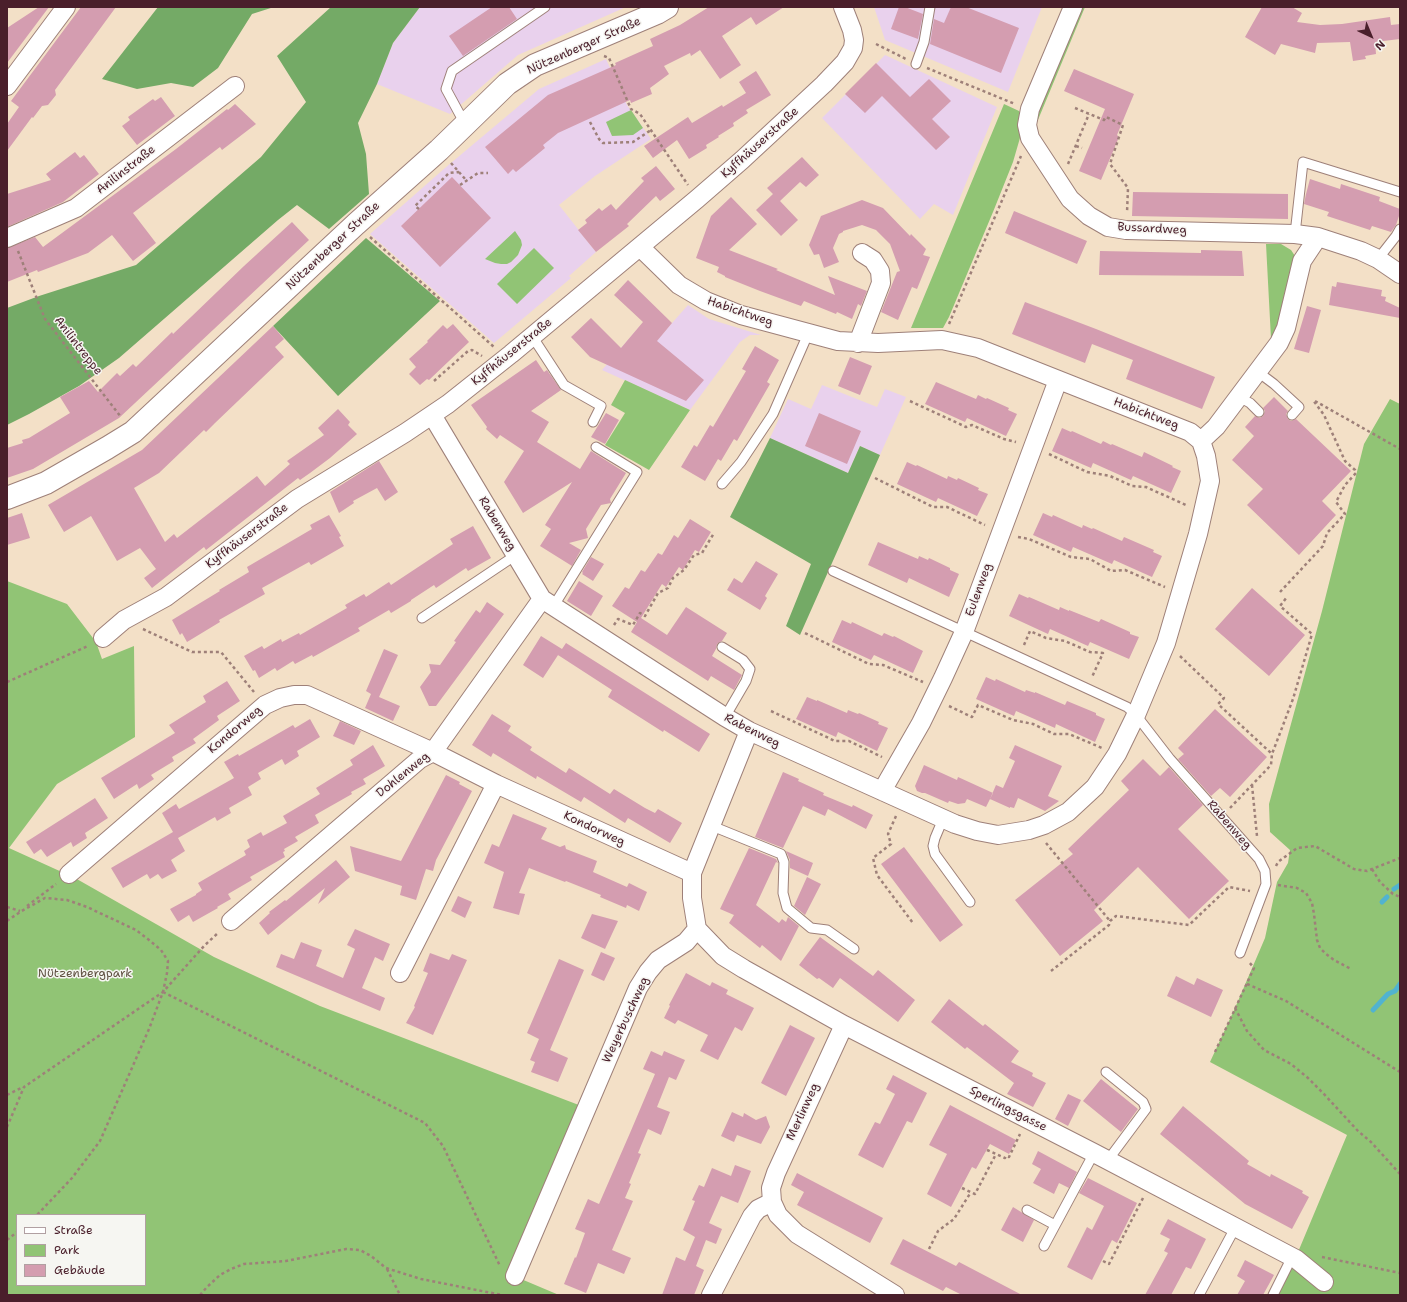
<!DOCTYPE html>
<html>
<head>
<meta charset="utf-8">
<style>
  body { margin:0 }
  #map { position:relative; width:1407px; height:1302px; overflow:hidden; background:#f3e0c7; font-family:"Shantell Sans",sans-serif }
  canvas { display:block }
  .frame { position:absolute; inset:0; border:8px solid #4a1f2b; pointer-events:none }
  .legend { position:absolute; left:16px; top:1214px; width:130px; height:72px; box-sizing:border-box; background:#f6f6f2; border:1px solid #b1a0a2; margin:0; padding:5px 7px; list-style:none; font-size:12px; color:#4a1f2b }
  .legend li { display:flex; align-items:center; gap:8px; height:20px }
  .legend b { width:20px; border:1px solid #b1a0a2 }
  .north { position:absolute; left:1351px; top:16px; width:40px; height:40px; -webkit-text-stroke:3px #f6f6f2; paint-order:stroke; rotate:136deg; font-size:11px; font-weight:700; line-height:16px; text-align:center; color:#4a1f2b }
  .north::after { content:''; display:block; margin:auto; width:14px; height:18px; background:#4a1f2b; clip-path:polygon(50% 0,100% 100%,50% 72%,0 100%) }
</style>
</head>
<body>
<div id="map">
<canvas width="1407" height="1302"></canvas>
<div class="frame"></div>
<ul class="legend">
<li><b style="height:5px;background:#fff"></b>Straße</li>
<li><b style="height:11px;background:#91c475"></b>Park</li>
<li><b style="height:11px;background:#d49db0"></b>Gebäude</li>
</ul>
<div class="north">N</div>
</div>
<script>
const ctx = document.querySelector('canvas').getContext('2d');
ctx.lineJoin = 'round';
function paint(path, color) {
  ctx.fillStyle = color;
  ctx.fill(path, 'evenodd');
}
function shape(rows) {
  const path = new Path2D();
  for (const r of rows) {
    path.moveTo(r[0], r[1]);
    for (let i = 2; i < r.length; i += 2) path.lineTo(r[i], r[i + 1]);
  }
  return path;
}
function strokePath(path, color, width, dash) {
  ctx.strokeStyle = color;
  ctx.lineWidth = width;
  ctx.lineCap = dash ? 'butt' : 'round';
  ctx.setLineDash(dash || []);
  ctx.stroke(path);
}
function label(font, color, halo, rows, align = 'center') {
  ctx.font = font + ' "Shantell Sans",sans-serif';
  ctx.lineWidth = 3;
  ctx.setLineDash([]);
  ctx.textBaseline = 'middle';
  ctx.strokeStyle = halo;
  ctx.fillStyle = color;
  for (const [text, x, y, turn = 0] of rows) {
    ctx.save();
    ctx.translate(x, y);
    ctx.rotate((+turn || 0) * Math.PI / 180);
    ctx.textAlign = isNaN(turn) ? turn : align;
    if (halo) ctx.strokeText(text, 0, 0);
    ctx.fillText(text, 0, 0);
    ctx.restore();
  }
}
paint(shape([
  [420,7,626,7,518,55,450,114,377,84,393,43],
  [874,7,1042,7,1008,92,885,40],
  [885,55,997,107,953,215,934,204,920,219,822,118],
  [606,59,627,105,651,139,595,176,559,205,596,252,569,276,571,278,494,343,370,234,445,168,539,89],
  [688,305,709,319,761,335,750,335,740,342,690,410,602,370,640,326,657,340],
  [822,385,877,407,885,389,906,397,880,455,860,446,848,473,770,438,788,399,811,409]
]), '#e9d1ed');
paint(shape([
  [1077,7,1085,7,1035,127,1034,111],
  [1004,104,1019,111,1023,117,1022,131,1013,162,993,212,949,317,943,328,911,328],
  [631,110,643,128,633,135,612,136,606,122],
  [515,231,521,240,522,245,518,255,511,262,507,264,501,264,495,263,485,259],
  [1266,244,1281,244,1291,250,1295,256,1295,263,1275,335,1271,339],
  [534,248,554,268,517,304,497,284],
  [625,380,690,410,649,470,605,445,625,413,611,405],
  [1390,399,1400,404,1400,1295,1278,1295,1293,1264,1347,1135,1210,1062,1235,1008,1265,938,1277,882,1288,863,1290,850,1270,832,1269,804,1322,611,1364,444],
  [7,581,67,604,96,642,102,659,134,646,135,737,57,784,9,848,75,878,214,957,320,1006,584,1107,514,1276,559,1295,7,1295],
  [17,1215,145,1215,145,1285,17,1285]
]), '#91c475');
paint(shape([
  [158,7,274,7,252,14,218,68,193,87,171,83,137,89,102,79],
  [331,7,420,7,393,43,377,84,358,123,366,154,369,194,329,229,297,205,278,220,119,358,79,386,29,414,7,425,7,308,39,296,136,265,261,157,306,102,277,56],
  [366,238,440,301,338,396,273,326],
  [770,438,848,473,860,446,880,455,800,635,786,626,811,564,730,517]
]), '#74aa66');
strokePath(shape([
  [1394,889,1400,885],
  [1382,902,1387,897],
  [1373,1010,1388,994,1395,991,1400,984]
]), '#51b3d0', 5);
paint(shape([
  [39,7,49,7,7,63,7,28],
  [81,7,116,7,55,90,56,95,48,105,42,106,33,118,32,117,7,151,7,124,19,107,11,101],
  [492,7,509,7,517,19,463,56,449,36],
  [709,7,784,7,756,25,751,17,722,36,741,65,720,79,700,50,691,56,690,53,664,66,669,74,650,88,652,94,631,103,630,100,558,133,543,145,545,148,516,172,513,169,508,174,485,147,548,95,616,65,615,63,653,46,650,39,680,25],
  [899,7,905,7,923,14,918,39,891,29],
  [951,7,966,7,1019,28,1001,73,930,44,934,19,944,23],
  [1262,7,1292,7,1302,13,1297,22,1320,25,1342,24,1390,17,1391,25,1400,24,1400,39,1375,42,1376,54,1365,56,1366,59,1353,61,1350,42,1317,43,1315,53,1281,44,1275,55,1245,37],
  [876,63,910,97,929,79,951,101,932,119,950,137,936,150,882,96,865,113,845,94],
  [1074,69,1134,94,1117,135,1119,137,1101,180,1079,171,1105,109,1064,91],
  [756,71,771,95,746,110,748,113,733,123,734,126,718,136,719,137,706,145,707,148,689,159,677,140,653,158,644,146,688,117,692,123,722,105,723,107,746,93,739,82],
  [161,97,175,116,137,145,122,126,130,120,128,117,153,99,155,101],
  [235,104,256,124,222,150,220,147,133,213,156,243,133,261,112,235,88,253,38,272,37,270,7,282,7,248,35,237,43,247,176,149,227,109,228,110],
  [75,152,80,158,84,155,99,174,63,202,7,227,7,194,51,180,46,174],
  [802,157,819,175,806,187,800,182,780,201,798,220,781,236,756,210,773,194,767,188],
  [656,166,675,189,660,201,656,196,627,224,629,226,596,252,578,230,587,223,585,220,599,208,602,211,611,204,616,210,644,181,641,178],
  [452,177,491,218,440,267,401,226],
  [1310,179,1340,189,1341,184,1380,197,1379,201,1400,209,1400,213,1396,225,1391,232,1372,226,1370,230,1327,216,1329,212,1304,204,1306,194],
  [1133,192,1288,194,1288,219,1132,216],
  [731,197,757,224,729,250,778,269,776,270,835,295,828,276,867,291,861,306,858,304,852,319,837,312,836,314,804,301,801,306,760,291,725,277,725,276,717,272,719,267,696,258,711,216],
  [862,200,883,208,910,236,911,234,926,249,923,255,930,257,917,289,912,287,898,320,881,312,897,272,900,271,890,244,876,230,862,225,843,231,843,232,839,234,833,248,839,262,824,268,819,254,814,255,809,245,821,216],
  [1014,211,1087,241,1077,264,1005,233],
  [292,222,309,240,119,418,33,469,7,478,7,448,23,443,22,440,29,438,70,413,60,397,89,381,98,392,117,373,120,376,133,364,136,367,172,332,173,334,191,317,244,266],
  [1201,250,1242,251,1244,276,1099,275,1100,251,1201,253],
  [628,280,672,323,657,341,704,380,686,401,590,357,571,337,591,318,621,348,643,322,614,295],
  [1337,282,1382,290,1381,296,1386,297,1385,301,1400,308,1400,318,1329,305,1332,286,1336,287],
  [1025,302,1096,329,1215,377,1202,409,1126,379,1133,360,1092,344,1085,363,1012,334],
  [1307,306,1321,310,1309,353,1294,349],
  [453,324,469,342,429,380,427,379,420,385,409,374,416,367,409,359,428,342,427,341,443,325,447,329],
  [273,326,284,339,275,347,284,357,215,423,206,432,204,430,159,473,134,488,165,542,174,534,177,538,257,476,265,486,290,464,287,461,324,435,318,428,338,409,350,422,348,425,357,434,330,458,310,473,300,480,298,478,206,550,204,547,152,588,144,578,156,569,140,548,117,561,91,516,64,532,48,505,142,450],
  [755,346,779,360,767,382,770,384,737,441,734,439,721,461,718,459,705,481,681,467,694,445,697,447,710,425,713,427,746,371,742,369],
  [850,357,872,366,860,395,838,386],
  [536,360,544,372,547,370,561,390,531,411,549,422,537,442,580,469,591,451,626,473,610,499,611,503,601,505,586,529,588,538,569,543,581,550,572,566,540,546,551,529,545,525,572,482,523,513,504,482,524,451,500,435,497,439,486,429,487,427,471,405],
  [936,382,976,399,978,395,986,399,987,398,1009,408,1008,410,1017,414,1006,436,967,418,965,422,925,404],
  [1274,397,1288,411,1286,414,1288,419,1291,421,1296,419,1351,471,1322,501,1336,515,1299,555,1247,505,1263,489,1232,460,1254,436,1245,427,1255,416,1260,418,1263,416,1265,411,1263,408],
  [606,413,619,420,605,444,591,437],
  [819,413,861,431,847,464,805,446],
  [1062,428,1071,432,1072,431,1101,444,1103,441,1111,445,1112,444,1142,457,1144,452,1173,466,1172,467,1181,471,1171,493,1133,476,1131,480,1093,463,1091,468,1052,451],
  [379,461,398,492,385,501,377,488,353,501,354,503,339,513,330,492],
  [907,462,916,466,917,465,947,479,948,476,957,480,958,478,979,488,978,490,988,494,977,516,938,498,936,502,897,484],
  [22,513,30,538,7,545,7,518],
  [1043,513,1052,517,1053,515,1082,528,1083,525,1092,529,1093,528,1122,541,1124,537,1154,550,1153,552,1162,556,1152,577,1114,560,1112,564,1073,547,1071,552,1033,535],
  [329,515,341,536,339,537,344,546,311,565,309,562,262,588,265,594,219,620,220,622,187,642,182,633,180,635,172,620,220,591,219,590,249,572,247,567,312,529,310,525],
  [690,519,711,532,699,552,695,550,683,570,679,567,666,587,662,584,641,618,667,635,686,607,727,633,722,641,717,644,716,649,712,656,742,675,734,690,711,676,708,681,631,632,637,622,612,606,625,587,629,589,641,570,645,572,658,553,662,555,674,535,678,538],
  [473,526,491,558,468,571,466,568,436,588,434,585,411,600,411,601,391,613,389,610,358,628,360,631,313,657,312,655,295,664,293,661,277,671,275,668,259,678,255,670,253,671,244,656,262,646,264,649,281,639,282,642,299,633,300,635,347,608,345,605,364,594,366,597,389,582,391,585,453,544,450,539],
  [878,542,918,559,919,556,928,560,929,558,950,568,950,570,959,574,949,597,909,578,907,583,868,565],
  [591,557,604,564,593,581,582,574,583,573,582,572],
  [756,561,778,574,765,596,767,598,760,610,727,590,734,578,742,583],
  [579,581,603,596,591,616,567,601],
  [1252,588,1305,635,1269,676,1215,629],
  [1019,594,1028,598,1029,597,1059,610,1060,607,1069,611,1069,610,1099,622,1101,619,1130,632,1130,634,1139,637,1129,659,1090,642,1088,646,1050,629,1048,634,1009,616],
  [487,602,504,614,436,706,429,706,420,687,431,672,429,664,440,665,456,642,454,641,476,610,480,613],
  [842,620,851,624,852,622,882,636,884,633,893,637,894,636,923,651,913,673,874,655,871,660,832,642],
  [541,636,562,649,566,643,710,734,699,752,664,730,663,732,608,697,612,690,558,655,560,652,543,678,523,665],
  [384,649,398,655,379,697,400,706,393,721,365,708,371,694,366,691],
  [986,677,995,681,996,679,1025,692,1026,690,1035,693,1035,692,1065,705,1067,701,1096,713,1096,715,1105,719,1095,742,1056,724,1055,728,1016,711,1014,716,976,699],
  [227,681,240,701,217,716,219,720,193,739,196,743,172,757,174,761,151,775,154,779,139,789,137,784,114,799,101,778,175,733,169,725,206,702,203,696],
  [807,697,817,701,817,700,847,713,848,710,858,714,859,713,879,722,878,724,888,728,877,751,838,732,836,737,796,719],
  [1215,709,1267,757,1230,797,1220,788,1211,796,1178,759,1184,754,1178,748],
  [492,714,511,726,508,731,532,747,530,750,566,773,569,768,610,794,614,789,645,808,655,813,658,809,682,823,670,843,628,818,625,823,584,797,581,802,537,776,536,779,493,753,491,757,472,745],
  [310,719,320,737,297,751,299,756,285,765,282,759,258,773,261,779,248,787,252,795,229,808,231,813,217,821,215,817,178,838,185,851,171,860,177,871,162,879,158,874,150,879,147,874,123,888,111,868,173,832,162,813,176,804,179,809,234,778,224,762,238,754,239,756,293,725,295,728],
  [340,721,361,731,354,745,333,736],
  [373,745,385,766,363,779,366,784,351,792,352,794,315,815,319,823,295,837,298,841,284,849,285,851,283,852,285,857,250,877,252,880,228,894,231,899,217,907,218,908,193,922,189,915,178,922,170,909,196,895,196,894,202,890,198,883,246,855,244,851,250,847,247,840,261,832,263,836,287,823,283,816,320,794,316,788,353,765,350,760],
  [1015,745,1062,766,1048,796,1059,801,1045,811,1018,798,1014,808,1010,807,1010,808,990,799,996,785,1003,788,1015,761,1009,758],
  [1143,759,1160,776,1169,767,1203,805,1178,829,1229,881,1189,919,1138,867,1094,910,1103,921,1060,956,1015,900,1073,854,1068,849,1129,790,1121,781],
  [924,765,957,780,958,777,993,793,986,807,967,799,965,803,958,804,949,801,948,803,925,793,922,793,917,791,915,786],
  [783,772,799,779,798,781,824,793,823,795,852,807,853,805,873,815,866,829,828,809,825,816,803,806,783,848,755,837],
  [446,775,460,782,459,784,472,791,436,860,433,871,426,869,416,900,400,895,402,886,355,871,350,846,401,861],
  [95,798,108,818,85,833,87,838,73,847,71,842,47,857,41,849,34,854,26,842],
  [513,814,547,828,541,839,560,847,565,845,566,849,597,861,593,872,627,887,629,883,647,892,639,911,627,905,626,908,600,897,601,895,566,881,565,882,529,868,519,893,525,894,519,915,493,908,504,872,484,863,492,844,499,847],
  [904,847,963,925,940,942,881,864],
  [749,848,776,859,778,863,776,862,756,905,779,923,782,919,786,922,788,917,799,926,781,961,762,945,760,948,729,923,734,915,720,909],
  [786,851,813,863,808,876,790,868,790,860],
  [336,860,350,877,318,904,325,888,268,935,259,923,270,913,269,912,285,900,286,901],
  [807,877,821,884,805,915,794,906],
  [458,896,472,902,465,918,451,911],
  [592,914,618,921,605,949,581,938],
  [355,929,390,944,383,961,375,957,362,988,385,998,380,1011,276,967,281,954,294,959,301,942,322,950,316,966,343,978,355,949,347,945],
  [820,937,873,976,878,970,915,1000,898,1022,840,978,833,988,819,978,817,979,799,965],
  [601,952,615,958,604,981,591,975],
  [430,953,449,960,452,954,467,960,433,1035,406,1023,415,1007,414,1006,428,973,423,971],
  [559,959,584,970,550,1050,568,1058,558,1082,531,1072,535,1062,530,1060,539,1039,527,1033],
  [686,973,710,986,712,982,728,990,726,994,754,1008,742,1031,735,1027,718,1060,700,1051,708,1035,678,1020,675,1024,664,1018,670,1006,669,1005],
  [1176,976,1194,985,1197,978,1223,990,1211,1017,1167,996],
  [949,999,983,1026,985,1024,1019,1051,1011,1062,1033,1073,1032,1076,1046,1083,1033,1107,1007,1094,1014,1083,967,1047,965,1049,931,1022],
  [790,1025,815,1038,786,1096,761,1083],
  [651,1051,662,1056,664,1051,685,1060,676,1080,669,1077,657,1107,670,1112,661,1135,648,1129,638,1153,641,1154,629,1183,631,1184,625,1198,633,1201,612,1250,631,1258,624,1274,598,1263,586,1293,564,1284,575,1257,576,1258,585,1233,575,1229,588,1199,599,1204,630,1133,655,1074,643,1069],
  [893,1075,927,1093,912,1123,907,1121,883,1168,858,1155,875,1122,880,1124,895,1094,886,1089],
  [1101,1079,1138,1109,1121,1132,1083,1101],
  [1068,1094,1081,1100,1068,1126,1055,1119],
  [950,1105,1016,1140,1009,1154,990,1144,976,1169,972,1167,951,1207,927,1194,947,1154,929,1145],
  [1183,1106,1249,1161,1247,1164,1270,1177,1271,1174,1303,1191,1302,1193,1309,1197,1292,1229,1245,1204,1160,1134],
  [732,1112,743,1117,744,1113,756,1120,766,1116,770,1127,761,1144,737,1135,734,1142,721,1136],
  [1038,1151,1077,1172,1069,1188,1059,1183,1054,1194,1033,1183,1041,1169,1032,1164],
  [735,1165,751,1171,738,1203,721,1196,709,1223,722,1229,716,1244,706,1240,696,1266,704,1270,694,1295,662,1295,676,1257,685,1261,695,1237,683,1230,695,1201,692,1200,699,1185,704,1187,712,1168,731,1176],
  [797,1173,883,1218,870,1243,797,1205,804,1192,791,1185],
  [1088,1178,1137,1203,1117,1243,1112,1240,1092,1280,1067,1267,1087,1227,1092,1230,1104,1206,1079,1193],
  [1013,1207,1034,1220,1023,1242,1001,1230],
  [1168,1219,1206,1239,1191,1269,1186,1267,1171,1295,1145,1295,1168,1253,1164,1251,1170,1239,1160,1234],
  [903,1239,956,1266,959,1262,1022,1295,962,1295,946,1287,943,1291,890,1264],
  [1245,1260,1274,1275,1263,1295,1237,1295,1245,1281,1237,1276]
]), '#d49db0');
const service = shape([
  [916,64,924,42,930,7],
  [465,124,446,89,452,71,545,7],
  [1295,234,1303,162,1400,192],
  [1378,259,1396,236,1400,229],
  [532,336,564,385,601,406,593,422],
  [1258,372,1274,384,1299,407,1292,415],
  [1239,397,1250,403,1259,412],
  [722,484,741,462,773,414,808,334],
  [833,571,1127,707,1136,715,1170,759,1259,859,1265,871,1266,884,1240,953],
  [553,607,637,472,596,447],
  [422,618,516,555],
  [722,647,743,660,750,669,746,681,725,717],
  [943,819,935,838,933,846,935,854,970,902],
  [712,826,781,854,784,862,783,893,787,908,811,928,827,930,854,949],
  [1106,1072,1143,1102,1146,1109,1108,1160],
  [1027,1210,1055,1225],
  [1044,1246,1094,1153],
  [1199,1295,1235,1228],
  [1273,1295,1292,1257]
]);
const minor = shape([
  [1073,7,1030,109,1027,125,1030,138,1070,199,1089,216,1108,227,1126,230,1295,234,1318,237,1361,251,1378,259,1400,274],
  [7,86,66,7],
  [7,238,76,208,235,86],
  [640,247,679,285,706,301,741,315,838,341,878,343,942,340,978,348,1190,432,1201,441],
  [858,343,881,283,880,271,873,260,862,253],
  [432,415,542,599,725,717,749,731,955,824,977,831,998,835,1029,830,1044,825,1068,812,1095,787,1117,754,1136,715,1166,643,1198,534,1210,481,1206,456,1201,441],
  [1201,441,1216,427,1279,343,1286,328,1302,261,1318,237],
  [103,638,124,620,166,597,297,499,405,433,448,404,511,354,697,199,742,160,824,84,845,62,853,48,854,40,852,30,843,7],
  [882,791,921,723,943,678,964,632,1058,380],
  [69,874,265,705,280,698,294,695,307,695,433,752,496,784,692,873],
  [231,921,420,759,433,752,542,599],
  [697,929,723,956,744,969,844,1025,1094,1153,1296,1259,1324,1282],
  [400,973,496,784],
  [844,1025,776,1173,771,1188,772,1202,778,1215,797,1234,895,1295],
  [515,1276,638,988,648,972,658,960,686,942,697,929,692,898,692,873,749,731],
  [711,1295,752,1216,758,1209,772,1202]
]);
const tertiary = shape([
  [7,498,46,483,107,448,133,432,356,224,439,150,507,84,535,65,657,13,667,7]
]);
strokePath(service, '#9e8079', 11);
strokePath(minor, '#9e8079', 20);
strokePath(tertiary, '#9e8079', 24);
strokePath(shape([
  [876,44,906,59],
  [604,56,609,58,631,109,640,114,688,185],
  [927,68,1015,104],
  [1075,108,1104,120,1106,117,1123,125,1110,164,1128,188,1127,213],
  [590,122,599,139,603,143,633,142,651,130],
  [1076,146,1082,148],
  [451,163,466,180],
  [1068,164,1089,114],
  [460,185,478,173,488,173],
  [419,209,415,206,449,173,459,172],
  [370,237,494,347],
  [18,251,45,319,121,417],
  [949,324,1021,156],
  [434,381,468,351,472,350,482,356],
  [910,401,966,427,972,425,1004,439,1016,442],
  [1315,401,1400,449],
  [1049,454,1087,472,1110,476,1132,486,1146,487,1188,506],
  [875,478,933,507,947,507,985,525],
  [1018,537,1029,539,1071,557,1090,559,1111,571,1125,570,1165,587],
  [1280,592,1323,546,1327,533,1345,514,1336,502,1345,485,1356,473,1355,470,1345,461,1324,415,1313,400],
  [614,625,618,619,633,625,640,613,645,616,658,593,668,588,673,578,684,570,694,555,702,553,714,533],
  [143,629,192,652,221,652,254,692],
  [805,633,869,664,883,665,923,682],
  [1024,645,1030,631,1046,638,1065,641,1090,652,1103,653,1092,677],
  [1180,656,1224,698,1218,704,1272,754],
  [7,682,88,646],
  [949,706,972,717,978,705,1013,720,1033,724,1054,734,1069,734,1102,748],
  [771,711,835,741,849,741,882,757],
  [1252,785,1257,836],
  [1230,808,1271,765,1272,754,1293,699,1312,634,1280,606,1287,597],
  [896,816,888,834,891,844,873,858,877,875,913,923],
  [1046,843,1110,921],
  [1276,866,1278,862,1297,848,1315,846,1354,869,1367,871,1400,858],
  [1372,869,1380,882,1393,894,1400,897],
  [1278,885,1297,888,1306,893,1312,903,1314,914,1317,940,1320,948,1326,954,1334,960,1351,969],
  [27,906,56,884],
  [7,907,20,911],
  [7,921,20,912,45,898,67,900,87,907,136,930,149,940,161,950,168,961,167,973,163,992,149,1029,100,1141,72,1178,37,1215],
  [1051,971,1109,925,1110,921,1116,916,1189,925,1229,887,1250,891],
  [1247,984,1286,1001,1400,1072],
  [163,992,425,1123,443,1146,500,1266],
  [1235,1008,1247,1031,1264,1050,1291,1064,1308,1078,1323,1093,1358,1131,1371,1142,1400,1174],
  [1215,1052,1254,968,1249,962],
  [7,1095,23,1087],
  [7,1127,24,1087,163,992,204,946,219,932],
  [987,1150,1005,1158,1006,1156,1009,1157,1020,1134],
  [962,1188,975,1194,996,1154],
  [7,1240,17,1232],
  [929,1249,938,1231,954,1219,971,1192],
  [1322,1257,1400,1273],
  [1103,1261,1109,1264,1143,1198],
  [387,1269,400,1295],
  [200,1295,207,1287,220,1275,231,1269,244,1264,286,1261,346,1249,360,1250,371,1256,386,1268,421,1279,502,1295]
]), '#9e8079', 2.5, [3, 3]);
strokePath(service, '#fff', 9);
strokePath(minor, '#fff', 18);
strokePath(tertiary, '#fff', 22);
label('12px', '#4a1f2b', '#f6f6f2', [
  ["Nützenberger Straße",584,46,-24],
  ["Kyffhäuserstraße",760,143,-42],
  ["Anilinstraße",126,170,-38],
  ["Bussardweg",1152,229,3],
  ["Nützenberger Straße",333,246,-43],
  ["Habichtweg",740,312,19],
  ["Anilintreppe",78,346,52],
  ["Kyffhäuserstraße",512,352,-39],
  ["Habichtweg",1146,414,21],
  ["Rabenweg",497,524,59],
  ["Kyffhäuserstraße",247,536,-37],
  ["Eulenweg",979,590,-70],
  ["Kondorweg",235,730,-40],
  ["Rabenweg",752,731,27],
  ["Dohlenweg",403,775,-39],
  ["Rabenweg",1229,825,49],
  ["Kondorweg",594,829,25],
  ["Weyerbuschweg",626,1020,-65],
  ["Sperlingsgasse",1008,1109,27],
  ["Merlinweg",803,1112,-65]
]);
label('12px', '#5f5141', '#f6f6f2', [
  ["Nützenbergpark",85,974]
]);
</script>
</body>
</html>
